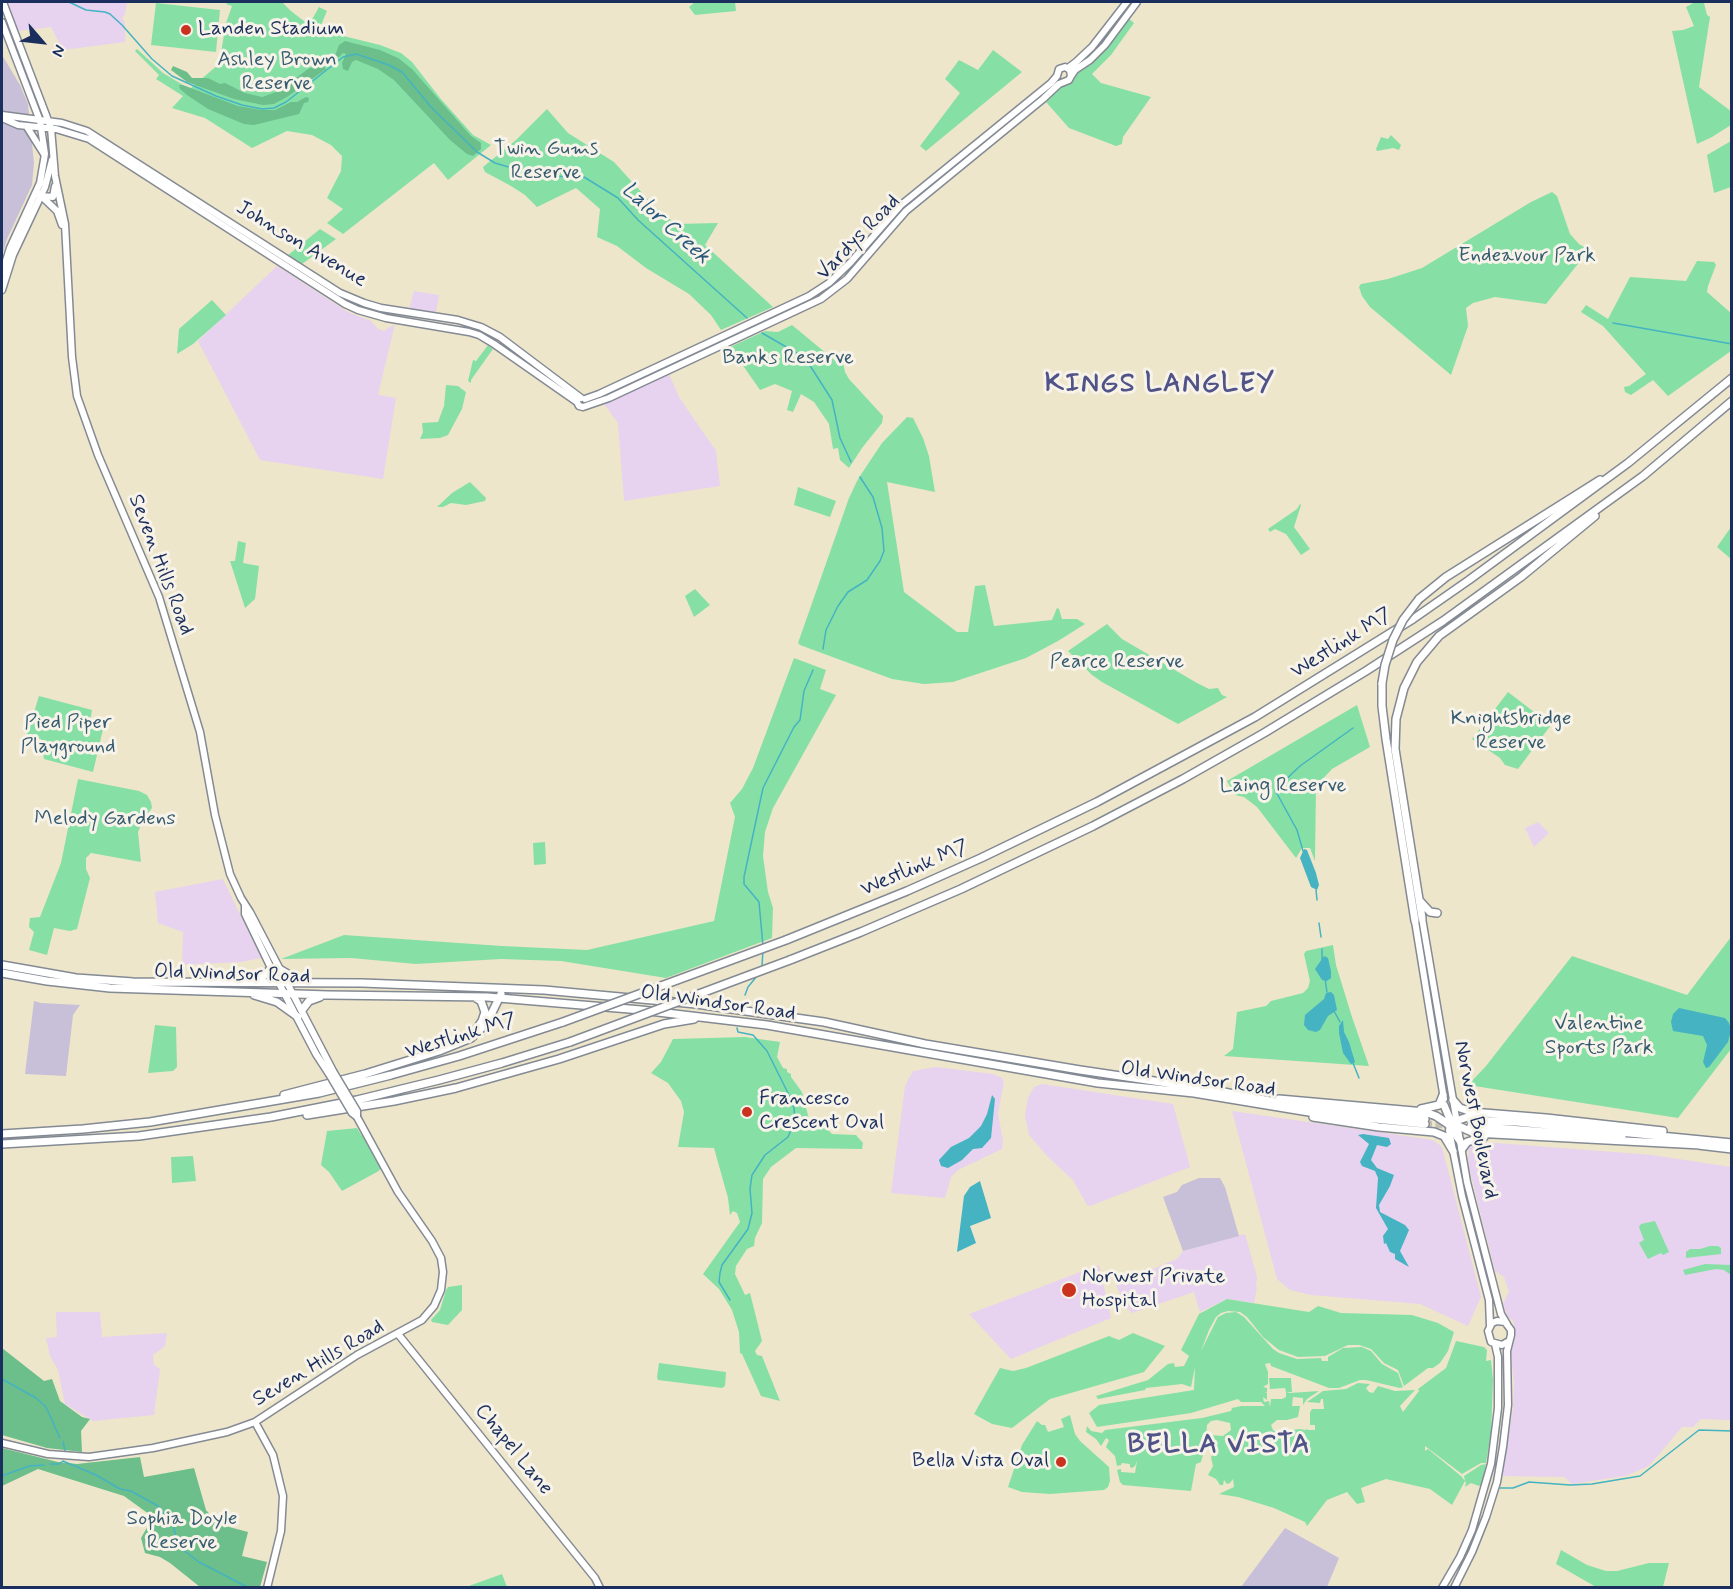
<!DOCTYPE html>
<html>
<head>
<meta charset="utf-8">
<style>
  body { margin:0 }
  #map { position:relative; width:1733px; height:1589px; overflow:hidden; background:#eee6ca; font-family:Mynerve,sans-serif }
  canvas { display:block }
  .frame { position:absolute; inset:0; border:3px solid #1b2f5e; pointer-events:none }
  .north { position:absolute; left:12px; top:12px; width:60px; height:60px; -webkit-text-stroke:4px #f7f3e8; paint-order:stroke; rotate:118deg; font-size:16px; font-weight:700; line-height:24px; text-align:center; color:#1b2f5e }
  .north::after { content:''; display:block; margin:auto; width:21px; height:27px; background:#1b2f5e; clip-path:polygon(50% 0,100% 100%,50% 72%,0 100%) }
</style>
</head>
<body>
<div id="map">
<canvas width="1733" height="1589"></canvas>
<div class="frame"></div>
<div class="north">N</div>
</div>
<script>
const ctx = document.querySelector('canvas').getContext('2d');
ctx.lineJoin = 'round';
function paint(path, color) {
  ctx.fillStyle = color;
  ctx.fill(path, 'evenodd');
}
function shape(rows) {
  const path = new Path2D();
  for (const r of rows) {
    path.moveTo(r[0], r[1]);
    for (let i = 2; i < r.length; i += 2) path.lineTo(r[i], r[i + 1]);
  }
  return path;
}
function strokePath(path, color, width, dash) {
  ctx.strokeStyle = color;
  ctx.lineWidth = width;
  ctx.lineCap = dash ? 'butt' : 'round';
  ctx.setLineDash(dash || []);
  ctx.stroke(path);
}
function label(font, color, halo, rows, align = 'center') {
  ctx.font = font + ' Mynerve,sans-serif';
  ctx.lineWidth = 6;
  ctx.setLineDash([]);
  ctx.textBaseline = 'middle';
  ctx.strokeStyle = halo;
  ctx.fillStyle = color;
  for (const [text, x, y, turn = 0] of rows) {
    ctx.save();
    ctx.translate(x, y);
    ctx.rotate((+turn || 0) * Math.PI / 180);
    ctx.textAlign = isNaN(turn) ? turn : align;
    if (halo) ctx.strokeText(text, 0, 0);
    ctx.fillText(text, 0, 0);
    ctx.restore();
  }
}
paint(shape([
  [8,2,127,2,125,14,122,18,125,23,125,42,63,50,51,27,18,31],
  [277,266,348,312,371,321,378,329,384,331,395,324,378,395,396,398,383,479,260,460,198,341],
  [414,291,439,295,436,313,409,309],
  [669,374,679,397,716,451,720,486,624,501,618,423,604,404],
  [1538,822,1549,833,1534,847,1525,828],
  [223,879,261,958,241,962,182,965,183,932,158,923,155,892],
  [936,1067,993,1074,1002,1078,1004,1082,998,1113,1003,1141,1002,1149,958,1170,951,1177,945,1198,891,1193,905,1086,913,1071],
  [1042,1084,1173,1104,1190,1167,1090,1206,1087,1205,1073,1180,1048,1157,1029,1135,1025,1115,1028,1098,1034,1087],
  [1232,1111,1433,1140,1442,1147,1481,1297,1468,1326,1420,1304,1311,1295,1290,1290,1277,1279],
  [1483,1142,1652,1155,1731,1167,1731,1420,1701,1419,1693,1427,1682,1427,1649,1466,1625,1476,1572,1484,1564,1477,1501,1476,1513,1409,1514,1383,1511,1354,1511,1347,1516,1336,1513,1320,1507,1317,1503,1303,1509,1292,1504,1277,1495,1271,1468,1164,1469,1148,1471,1145],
  [1245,1234,1257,1277,1256,1286,1257,1287,1254,1303,1227,1299,1200,1312,1194,1292,1132,1313,1124,1305,1116,1284,1177,1259,1183,1251],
  [1099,1265,1111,1318,1011,1359,969,1314],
  [56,1312,100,1312,102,1337,167,1333,165,1346,153,1355,154,1365,160,1369,154,1415,93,1421,65,1404,58,1370,50,1356,46,1338,57,1337]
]), '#e7d2ef');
paint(shape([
  [2,55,20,85,28,104,34,163,32,185,7,239,2,256],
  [34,1001,41,1003,80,1005,73,1015,66,1076,25,1074],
  [1199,1178,1220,1178,1225,1187,1239,1236,1183,1251,1163,1197,1177,1192,1182,1185],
  [1285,1528,1339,1558,1327,1587,1241,1587]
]), '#c8bfd8');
paint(shape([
  [228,2,282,2,291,11,309,25,319,7,327,11,319,30,380,45,401,53,412,62,440,98,473,135,491,145,448,180,434,163,343,234,327,223,343,209,327,198,341,171,342,156,331,145,312,135,287,131,252,148,205,118,172,108,183,96,156,79,159,75,135,51,137,49,163,73,183,85,179,85,185,93,219,64,226,23,232,6,226,4],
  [695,2,735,2,736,11,695,15,689,7],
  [1695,2,1704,3,1707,15,1710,17,1699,87,1732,112,1731,125,1712,137,1697,144,1672,31,1683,30,1694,26,1686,7],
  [156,3,220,10,216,52,151,45],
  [1128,18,1134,23,1111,55,1092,74,1101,83,1151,97,1123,137,1122,144,1116,146,1069,128,1046,102,1060,87,1072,80,1078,71,1098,58],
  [993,50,1022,72,926,151,920,146,960,93,945,79,959,60,978,70],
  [547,109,568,133,614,162,654,206,676,224,718,223,705,245,773,307,721,330,711,315,689,294,646,268,617,246,597,237,600,209,576,188,537,207,525,195,511,186,485,172,483,167,516,140],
  [1391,135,1401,145,1399,150,1393,148,1377,151,1376,149,1381,137,1388,139],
  [1731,141,1731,187,1714,193,1707,155],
  [1552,192,1557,196,1570,234,1579,244,1589,250,1546,304,1495,297,1473,303,1466,308,1468,326,1451,375,1370,307,1362,296,1359,287,1361,284,1388,279,1422,268,1531,202],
  [320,229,336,239,302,264,287,256],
  [1697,261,1714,262,1716,265,1708,286,1707,292,1731,313,1731,351,1668,396,1653,380,1631,395,1625,392,1624,387,1629,386,1646,374,1603,326,1581,312,1586,305,1608,319,1630,277,1686,281],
  [212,300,226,315,193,344,177,354,179,329],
  [792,325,838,363,843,363,845,372,849,379,883,416,882,423,862,448,849,468,840,460,838,448,833,449,829,424,814,402,801,394,793,412,787,410,792,391,775,384,760,390,730,347,765,331,778,332],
  [488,345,493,349,471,380,471,383,468,381,473,360,476,361],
  [446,385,458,386,466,392,462,409,448,435,440,438,420,439,423,432,422,423,438,422,444,406],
  [907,417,913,418,923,438,929,456,935,492,887,482,904,592,957,632,968,632,975,586,985,585,994,626,1052,620,1057,608,1059,609,1062,619,1077,619,1085,624,1058,641,1026,658,953,682,924,684,892,679,800,645,798,643,849,498,858,479,882,443],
  [470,482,486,498,485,501,466,505,451,503,443,507,437,507,452,493],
  [798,487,836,501,830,517,794,505],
  [1300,504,1301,505,1294,527,1310,549,1301,555,1286,534,1275,529,1270,532,1268,529,1297,509],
  [1731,527,1731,559,1717,547],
  [238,541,246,543,243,563,259,566,255,599,245,608,230,561,235,561],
  [695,589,710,605,694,617,685,596],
  [1107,624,1122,639,1197,683,1209,689,1218,688,1222,695,1227,697,1178,724,1102,682,1092,675,1068,651],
  [794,658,826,670,820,689,836,695,773,808,765,832,763,856,768,892,773,908,772,938,666,978,561,961,501,959,416,964,351,958,281,959,344,935,502,946,587,950,714,921,735,817,730,803,742,789,753,768],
  [1508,692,1551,725,1518,769,1505,765,1500,758,1472,739],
  [39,696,92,710,90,722,104,725,93,772,44,759,41,739,27,735],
  [1357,705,1370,747,1332,769,1316,786,1315,861,1310,848,1302,848,1296,858,1257,807,1244,797,1235,795,1227,781],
  [78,779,139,791,147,795,151,802,152,808,143,820,138,832,141,862,91,853,86,858,86,869,90,878,77,929,70,931,54,928,47,955,29,950,34,932,29,927,30,918,40,917,61,863],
  [545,842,546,864,534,865,533,843],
  [1731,937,1731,1049,1678,1118,1468,1085,1486,1066,1572,956,1687,995],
  [1333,945,1336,965,1352,1017,1369,1066,1224,1056,1233,1049,1237,1012,1266,1006,1271,1001,1303,993,1308,988,1310,981,1304,954,1306,951],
  [155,1025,176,1027,177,1067,173,1071,148,1073],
  [745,1037,780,1042,777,1057,783,1068,787,1069,787,1072,791,1074,791,1077,802,1092,810,1123,815,1126,822,1123,832,1134,856,1135,863,1143,862,1149,796,1148,771,1167,763,1179,762,1223,755,1238,754,1246,747,1249,736,1266,735,1274,745,1295,750,1293,762,1341,755,1351,757,1355,762,1356,780,1401,761,1396,742,1354,740,1353,739,1332,732,1310,719,1289,703,1274,740,1222,737,1213,733,1211,730,1215,728,1198,714,1148,678,1147,684,1112,681,1101,668,1083,651,1073,661,1062,673,1039],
  [357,1128,362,1136,364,1135,381,1169,377,1172,342,1191,329,1172,321,1165,327,1131],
  [193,1156,196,1181,172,1183,171,1157],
  [1655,1221,1669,1252,1663,1255,1661,1253,1648,1259,1639,1243,1644,1240,1639,1227,1641,1224],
  [1710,1246,1718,1246,1721,1248,1721,1254,1686,1258,1686,1252,1690,1249,1700,1249],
  [1705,1264,1731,1265,1731,1275,1724,1270,1716,1269,1685,1275,1683,1270],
  [462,1285,462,1310,448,1325,432,1322,431,1320,440,1310,446,1290,448,1287],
  [1227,1299,1309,1312,1318,1306,1341,1313,1412,1315,1438,1323,1454,1332,1448,1351,1440,1363,1433,1368,1428,1368,1404,1386,1398,1370,1384,1363,1371,1349,1359,1345,1348,1345,1325,1356,1298,1357,1279,1350,1263,1337,1247,1317,1240,1312,1228,1311,1221,1313,1216,1317,1209,1330,1201,1351,1218,1317,1226,1313,1236,1312,1244,1317,1273,1349,1279,1353,1297,1359,1321,1358,1322,1361,1328,1361,1328,1357,1343,1348,1362,1347,1371,1351,1382,1364,1398,1373,1402,1385,1403,1387,1400,1388,1366,1380,1360,1380,1339,1388,1329,1388,1271,1366,1270,1363,1265,1364,1268,1372,1268,1384,1263,1387,1267,1388,1267,1392,1265,1393,1267,1393,1267,1400,1263,1397,1264,1402,1269,1401,1270,1407,1271,1399,1282,1399,1286,1397,1286,1392,1285,1388,1270,1389,1269,1378,1291,1378,1292,1392,1287,1392,1290,1393,1319,1391,1307,1399,1303,1405,1303,1398,1293,1397,1292,1406,1300,1406,1298,1417,1287,1420,1277,1420,1271,1425,1273,1430,1276,1432,1300,1429,1305,1430,1307,1429,1308,1430,1315,1430,1315,1425,1310,1425,1310,1412,1312,1409,1324,1409,1323,1399,1321,1399,1320,1403,1307,1402,1323,1391,1346,1389,1358,1383,1370,1384,1366,1388,1369,1392,1373,1393,1378,1386,1395,1391,1415,1390,1400,1406,1403,1412,1419,1391,1418,1389,1446,1368,1456,1341,1484,1347,1487,1350,1486,1361,1491,1360,1493,1380,1491,1433,1486,1463,1481,1463,1462,1474,1425,1446,1425,1451,1428,1449,1461,1476,1465,1481,1464,1476,1481,1465,1486,1464,1482,1484,1479,1486,1471,1483,1465,1487,1466,1483,1465,1481,1452,1505,1430,1489,1386,1479,1361,1488,1365,1502,1357,1504,1347,1492,1327,1500,1307,1526,1305,1522,1274,1508,1238,1497,1219,1494,1234,1487,1233,1479,1230,1483,1227,1484,1224,1480,1223,1485,1220,1485,1216,1479,1208,1475,1213,1466,1211,1458,1216,1442,1209,1439,1210,1435,1223,1436,1231,1430,1230,1423,1217,1420,1211,1421,1207,1425,1205,1448,1201,1462,1196,1464,1191,1491,1123,1485,1120,1482,1117,1470,1121,1469,1121,1472,1135,1473,1137,1461,1135,1466,1132,1468,1130,1467,1130,1464,1122,1463,1121,1465,1117,1466,1115,1456,1106,1447,1109,1440,1106,1438,1101,1446,1096,1439,1086,1432,1087,1426,1091,1431,1102,1433,1105,1430,1202,1418,1231,1411,1232,1408,1241,1406,1265,1406,1261,1402,1241,1402,1238,1399,1191,1413,1097,1427,1089,1413,1099,1405,1194,1390,1195,1367,1191,1387,1182,1384,1146,1388,1145,1390,1098,1399,1096,1396,1148,1380,1168,1364,1174,1363,1175,1367,1184,1366,1189,1356,1181,1350,1199,1314],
  [1133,1333,1165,1346,1144,1372,1050,1399,1012,1428,992,1424,974,1414,1000,1368,1013,1371,1026,1368,1109,1336,1119,1340],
  [659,1363,726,1372,725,1386,722,1388,658,1380,657,1377],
  [1070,1415,1075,1434,1080,1441,1109,1467,1110,1481,1108,1487,1104,1490,1050,1494,1022,1492,1008,1487,1022,1445,1037,1421,1042,1425,1045,1425,1048,1432,1064,1427,1061,1419],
  [1561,1550,1587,1565,1606,1571,1617,1571,1649,1563,1669,1563,1663,1587,1596,1587,1556,1564],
  [502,1574,507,1587,466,1587]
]), '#86e0a6');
paint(shape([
  [345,41,380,50,398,58,412,69,471,136,481,143,481,149,473,156,467,154,450,140,394,80,378,69,356,60,352,62,348,71,343,69,342,63,346,54,343,53,339,57,335,56,339,45],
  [322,63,326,69,287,97,274,104,263,105,234,99,187,82,171,70,173,66,187,72,192,78,208,78,220,84,225,83,245,93,262,97,279,91,308,69],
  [179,85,183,85,238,106,261,110,275,110,291,102,297,102,306,97,309,98,308,102,304,103,299,114,254,125,244,124,208,109,187,95,180,89],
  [2,1348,44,1381,52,1379,60,1401,82,1417,90,1419,81,1431,82,1452,47,1448,2,1435],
  [2,1448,58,1462,77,1464,140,1457,144,1477,194,1468,206,1510,218,1524,248,1532,242,1556,267,1562,260,1587,200,1587,170,1563,160,1557,145,1553,141,1538,153,1517,124,1496,38,1469,2,1486]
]), '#6cbe8b');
paint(shape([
  [1304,849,1307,850,1316,873,1319,885,1317,890,1311,887,1300,858],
  [1324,956,1328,958,1331,971,1331,978,1327,981,1322,980,1315,969],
  [1331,992,1334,995,1337,1010,1328,1016,1320,1030,1316,1032,1308,1030,1304,1025,1305,1015,1324,999,1326,993],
  [1679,1008,1725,1018,1729,1023,1731,1030,1728,1042,1709,1067,1706,1068,1703,1062,1707,1045,1703,1036,1673,1031,1671,1022,1673,1014],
  [1343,1020,1344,1032,1349,1042,1355,1062,1351,1064,1343,1053,1339,1033,1339,1026],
  [992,1095,995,1099,991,1138,982,1148,973,1149,962,1160,948,1168,941,1166,939,1160,951,1147,969,1138,981,1126,987,1114],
  [1363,1134,1389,1138,1391,1144,1387,1147,1377,1145,1371,1160,1377,1168,1394,1175,1390,1186,1379,1205,1380,1212,1405,1225,1409,1230,1400,1251,1409,1267,1395,1259,1395,1254,1390,1252,1386,1243,1384,1244,1383,1236,1388,1229,1376,1208,1378,1178,1375,1171,1362,1166,1360,1162,1369,1144,1358,1135],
  [980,1181,991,1218,970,1226,976,1243,957,1252,964,1196,970,1187]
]), '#45b3c1');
strokePath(shape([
  [69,2,86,10,105,12,110,14,122,25,152,59,172,76,216,96,242,105,262,109,274,108,286,102,343,57,356,54,389,65,402,72,431,107,477,152,495,163,522,171,545,176,584,177,618,198,638,220,747,318],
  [1613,323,1732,344],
  [762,333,802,356,809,364,832,400,840,438,851,462],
  [823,649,826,630,838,606,848,592,867,580,880,561,884,551,882,528,873,497,860,477],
  [1303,851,1297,830,1275,790,1300,766,1353,728],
  [1316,890,1317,900],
  [1319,923,1321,937],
  [763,946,759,902,744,884,744,877,763,788,794,727,800,720,804,691,813,670],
  [1322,949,1322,960],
  [762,966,763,950],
  [1325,979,1327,992],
  [745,995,748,987,757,976],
  [1334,1011,1340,1022],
  [1353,1063,1359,1078],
  [730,1300,719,1282,720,1273,722,1265,748,1229,752,1213,750,1189,752,1175,765,1155,788,1137,795,1121,794,1108,787,1091,767,1051,753,1035,738,1032,737,1028],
  [2,1379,36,1398,46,1407,60,1438],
  [63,1442,65,1451],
  [63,1461,96,1475,120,1489,131,1491,158,1506,173,1524,176,1537,182,1549,199,1562,249,1588],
  [50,1464,59,1464,63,1461],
  [2,1476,29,1466,44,1465],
  [1500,1488,1513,1488,1529,1482,1570,1485,1592,1484,1640,1476,1699,1430,1732,1431]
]), '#45b3c1', 1.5);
strokePath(shape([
  [1425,1124,1450,1125]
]), '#c4c1b4', 7, [7, 3.5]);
const major = shape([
  [3,2,51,128,55,176,65,224,72,357,77,396,98,455,159,597,200,732,215,815,230,874,241,898,250,912,333,1071],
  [2,22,40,121,45,154,40,183,10,248,2,273],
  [1068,68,1076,62,1092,47,1127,2],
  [1071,76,1075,70,1090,60,1105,45,1137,2],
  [2,115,62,123,87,131,340,293,364,303,381,308,458,320,481,327,500,337,581,398],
  [2,118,18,125,56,129,89,139,345,304,358,310,386,318,469,332,479,335,494,344,577,402],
  [27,127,44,154],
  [38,193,57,211,62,225],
  [42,196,53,197,55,186],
  [2,290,13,255,45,187,52,160],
  [577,402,579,406,583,407,609,398,821,299,847,279,906,211,1043,99,1059,84,1069,80,1071,76,1070,70,1065,67,1059,69,1057,76,1051,83,901,205,850,263,829,283,809,296,599,394,585,399],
  [245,906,245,914,271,968,316,1054,329,1074],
  [1422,918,1467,1182,1501,1314,1507,1324],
  [1415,921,1444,1099],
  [1449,1130,1462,1196,1489,1300,1490,1326],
  [398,1334,595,1578,600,1588],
  [255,1422,273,1455,283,1496,281,1531,267,1588],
  [2,1443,48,1454,89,1457,153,1448,227,1432,255,1422,357,1355,422,1320,434,1306,441,1290,443,1272,441,1258,432,1241,398,1192,357,1117],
  [1442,1588,1460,1557,1472,1530,1491,1464,1498,1408,1498,1357,1495,1344],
  [1454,1588,1472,1552,1486,1517,1497,1482,1503,1447,1508,1405,1507,1351,1511,1335,1511,1330,1505,1322,1497,1321,1492,1323,1488,1331,1491,1342,1502,1345,1509,1341]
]);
const highway = shape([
  [1419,599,1446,577,1600,480],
  [1382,683,1382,706,1386,739,1415,921],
  [1420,901,1430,912,1437,913],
  [1422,918,1395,749,1396,719,1404,688,1417,662,1439,636,1521,577,1595,516],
  [786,940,907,891,981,858,1097,802,1255,717,1413,619,1469,580,1628,463,1732,378],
  [790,960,861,932,961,889,1093,826,1183,779,1264,733,1366,671,1443,621,1643,476,1732,401],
  [2,965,76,978,133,982,362,983,544,990,696,1004,824,1022,925,1044,1080,1070,1208,1089,1291,1105,1425,1119],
  [281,970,300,981],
  [2,973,47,981,110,988,328,995,487,997,641,1010,767,1025,1098,1083,1194,1093,1315,1113,1425,1124],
  [253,981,265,975,271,968],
  [254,995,277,1002,298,1017],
  [302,1010,309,1001,320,997],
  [475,1031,482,1021,485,1012,481,1001,476,998],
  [284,1095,365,1074,439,1051,471,1038,487,1023,501,994],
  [1279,1099,1425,1112,1436,1116,1448,1124,1460,1141],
  [1453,1100,1460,1108,1472,1112,1546,1118,1663,1131],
  [1444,1105,1449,1117,1454,1124,1474,1133,1701,1145],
  [1421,1109,1439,1105,1443,1095],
  [307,1115,394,1101,456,1088,559,1059,664,1024,694,1019],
  [1313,1117,1379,1127,1434,1132,1444,1136,1453,1151],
  [1471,1120,1517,1122,1732,1143],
  [1471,1126,1622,1138],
  [2,1134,83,1129,150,1122,319,1093,391,1075,459,1056,563,1022],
  [1450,1134,1456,1121,1476,1114],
  [2,1144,139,1136,271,1117,357,1100,439,1080,502,1063,570,1042],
  [1698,1145,1732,1149],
  [1462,1149,1467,1142,1484,1137]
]);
strokePath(major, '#848a94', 9);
strokePath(highway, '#848a94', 10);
strokePath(major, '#fff', 6);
strokePath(highway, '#fff', 7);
const majorBridge = shape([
  [333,1071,357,1111,357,1117],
  [329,1074,352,1113,357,1117]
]);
const highwayBridge = shape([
  [1382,683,1385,665,1393,640,1403,620,1419,599],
  [563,1022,786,940],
  [570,1042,790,960]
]);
strokePath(majorBridge, '#848a94', 9, []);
strokePath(highwayBridge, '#848a94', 10, []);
strokePath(majorBridge, '#fff', 6);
strokePath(highwayBridge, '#fff', 7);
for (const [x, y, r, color] of [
  [186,30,6,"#c8321e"],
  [747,1112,6,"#c8321e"],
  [1069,1290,8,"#c8321e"],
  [1061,1462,6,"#c8321e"]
]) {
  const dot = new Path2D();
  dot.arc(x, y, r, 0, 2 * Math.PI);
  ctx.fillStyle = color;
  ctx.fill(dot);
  strokePath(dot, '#f7f3e8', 2);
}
label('21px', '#1b2f5e', '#f7f3e8', [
  ["Landen Stadium",198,30],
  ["Francesco",759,1100],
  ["Crescent Oval",759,1124],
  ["Norwest Private",1082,1278],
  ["Hospital",1082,1302],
  ["Bella Vista Oval",1049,1462,"right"]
], 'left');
label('21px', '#365b70', '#f7f3e8', [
  ["Ashley Brown",277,61],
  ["Reserve",277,85],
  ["Twin Gums",546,150],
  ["Reserve",546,174],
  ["Endeavour Park",1527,257],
  ["Banks Reserve",788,359],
  ["Pearce Reserve",1117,663],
  ["Knightsbridge",1511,720],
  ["Reserve",1511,744],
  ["Pied Piper",68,724],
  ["Playground",68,748],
  ["Laing Reserve",1283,787],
  ["Melody Gardens",105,820],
  ["Valentine",1599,1025],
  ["Sports Park",1599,1049],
  ["Sophia Doyle",182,1520],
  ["Reserve",182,1544]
]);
label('21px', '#1b2f5e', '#f7f3e8', [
  ["Vardys Road",859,238,-46],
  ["Johnson Avenue",301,245,31],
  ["Seven Hills Road",160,565,69],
  ["Westlink M7",1342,644,-32],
  ["Westlink M7",915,869,-23],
  ["Old Windsor Road",232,975,2],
  ["Old Windsor Road",718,1004,8],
  ["Westlink M7",461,1037,-17],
  ["Old Windsor Road",1198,1080,8],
  ["Norwest Boulevard",1475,1120,79],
  ["Seven Hills Road",319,1364,-31],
  ["Chapel Lane",513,1450,51]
]);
label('italic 22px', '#28577c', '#f7f3e8', [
  ["Lalor Creek",665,224,42]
]);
ctx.letterSpacing = '1.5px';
label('bold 27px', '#505388', '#f7f3e8', [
  ["KINGS LANGLEY",1160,385],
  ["BELLA VISTA",1219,1446]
]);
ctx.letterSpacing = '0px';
</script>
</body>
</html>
